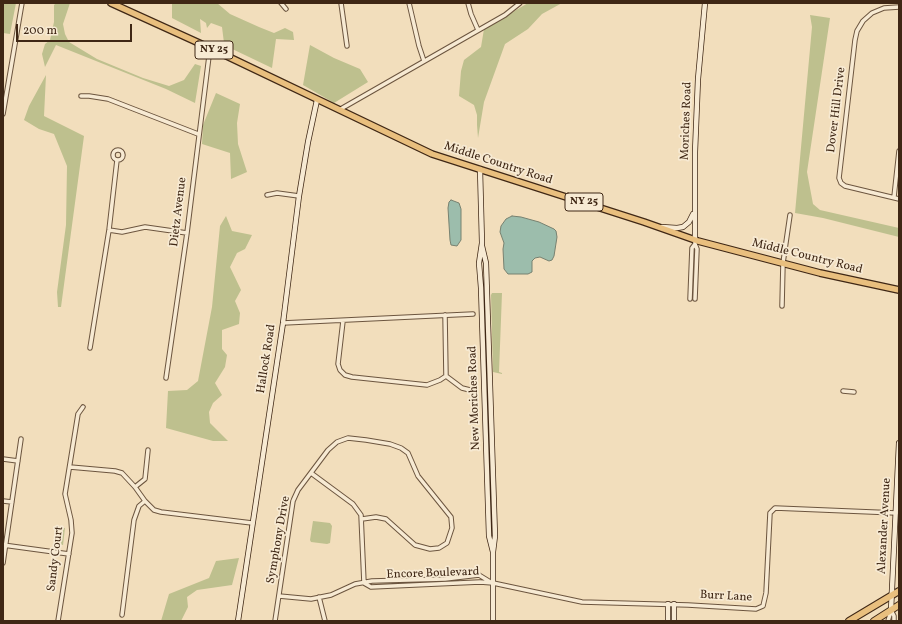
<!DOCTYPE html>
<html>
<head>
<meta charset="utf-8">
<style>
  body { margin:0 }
  #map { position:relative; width:902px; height:624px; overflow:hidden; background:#f2debc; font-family:Vollkorn,serif }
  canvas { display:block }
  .frame { position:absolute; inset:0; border:4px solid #3f2715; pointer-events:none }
  .scale { position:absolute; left:16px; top:24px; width:116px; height:18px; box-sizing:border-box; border:2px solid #3f2715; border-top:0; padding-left:5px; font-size:12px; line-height:14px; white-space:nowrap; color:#3f2715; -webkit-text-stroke:3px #f7ead3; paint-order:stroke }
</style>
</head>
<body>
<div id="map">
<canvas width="902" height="624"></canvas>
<div class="frame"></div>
<div class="scale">200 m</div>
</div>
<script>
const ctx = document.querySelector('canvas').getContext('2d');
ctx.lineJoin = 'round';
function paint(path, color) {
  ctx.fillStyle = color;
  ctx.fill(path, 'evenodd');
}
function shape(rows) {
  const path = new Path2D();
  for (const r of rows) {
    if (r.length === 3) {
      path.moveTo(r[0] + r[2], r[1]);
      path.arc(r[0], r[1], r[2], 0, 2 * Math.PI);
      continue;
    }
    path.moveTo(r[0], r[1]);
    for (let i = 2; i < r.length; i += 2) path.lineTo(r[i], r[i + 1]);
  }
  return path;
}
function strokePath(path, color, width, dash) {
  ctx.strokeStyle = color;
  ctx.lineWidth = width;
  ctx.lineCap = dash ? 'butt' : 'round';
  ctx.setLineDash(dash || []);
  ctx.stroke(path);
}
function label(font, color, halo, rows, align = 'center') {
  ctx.font = font + ' Vollkorn,serif';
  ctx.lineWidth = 3.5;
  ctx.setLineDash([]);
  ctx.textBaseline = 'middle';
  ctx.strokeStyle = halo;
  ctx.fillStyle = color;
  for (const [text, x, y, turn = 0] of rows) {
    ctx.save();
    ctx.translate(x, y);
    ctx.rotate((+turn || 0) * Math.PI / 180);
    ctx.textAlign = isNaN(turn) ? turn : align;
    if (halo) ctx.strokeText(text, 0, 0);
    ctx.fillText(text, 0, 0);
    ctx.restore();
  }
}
paint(shape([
  [3,3,16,3,10,34,3,33],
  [56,3,70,3,63,24,65,34,69,42,97,59,143,78,169,86,184,80,195,64,201,66,195,103,166,89,56,45,45,67,42,54,45,44,50,40,54,22,54,5],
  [172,3,217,3,230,14,259,27,274,33,285,28,293,32,294,40,276,39,272,68,226,46,224,43,222,27,211,23,207,28,206,23,200,19,201,33,172,18],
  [528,3,562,3,542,14,528,29,505,44,484,102,478,138,477,125,477,115,474,105,459,96,461,71,464,60,481,47,484,29],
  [810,15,830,18,807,172,813,204,820,210,899,228,899,237,823,218,795,213,812,27],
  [310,45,334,58,360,69,368,82,334,103,303,85],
  [46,75,44,116,84,136,61,307,58,307,57,292,66,225,67,166,54,134,39,129,24,120,29,106],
  [216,93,240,104,237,123,238,144,247,172,231,179,230,153,202,144,203,125],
  [226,216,232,231,252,235,245,249,237,253,230,267,241,290,235,301,240,313,239,324,222,330,222,349,227,355,225,367,215,383,222,395,213,403,209,412,210,423,228,441,213,441,166,428,168,391,187,390,198,381,212,307,220,226],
  [492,293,502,293,499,372,502,373,502,374,493,372,491,295],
  [313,521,330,523,332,526,330,543,327,544,311,542,310,540],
  [56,527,65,528,63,545,54,544],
  [239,558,232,585,197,590,187,597,188,607,181,621,161,621,169,594,209,578,216,561]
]), '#bec08e');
const water = shape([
  [451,200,459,203,461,209,461,240,457,246,451,245,450,240,448,208,449,202,451,200],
  [512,216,521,217,539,222,554,229,556,231,557,237,554,256,552,260,549,261,540,257,535,258,532,261,532,272,528,274,508,274,504,269,503,249,504,243,500,232,501,226,506,219,512,216]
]);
paint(water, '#9cbdac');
strokePath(water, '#778170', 1);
const street = shape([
  [281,3,286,9],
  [341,3,347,46],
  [409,3,419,46,424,61],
  [468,3,471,14,478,30],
  [899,7,884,8,872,13,863,21,857,31,855,40,839,178,841,183,845,186,899,199],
  [81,96,89,96,108,99,198,134],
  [339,110,505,15,520,3],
  [3,114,22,3],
  [118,155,5],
  [267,195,277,193,299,196],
  [894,197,899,151],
  [109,230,122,232,145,227,187,233],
  [695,244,697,249,695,299],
  [690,299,692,248,695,244,695,240],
  [782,306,783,263,790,215],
  [445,315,446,376],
  [343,321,338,364,340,370,345,375,352,377,427,385,440,380,446,376,462,388,474,391],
  [283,323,473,314],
  [90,348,109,230,117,160],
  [166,378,187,233,210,48],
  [843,391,854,392],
  [3,459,18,461],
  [70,467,115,471,122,473,135,487,145,501,154,510,161,512,252,523],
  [311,473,353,504,361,515,364,583],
  [135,487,145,479,148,450],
  [3,501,12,502],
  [3,545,69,554],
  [3,563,21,439],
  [364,583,371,587,480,582,493,583,582,602,688,605,756,609,763,606,766,593,770,513,775,508,896,513],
  [279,596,311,599,331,595,355,584,372,581,445,579,479,575,492,583],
  [319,597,325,621],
  [891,610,894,616,894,621],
  [122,615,134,520,139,506,145,501],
  [58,621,72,533,71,520,65,494,66,488,78,414,83,407],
  [275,621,293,501,298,490,328,450,337,442,348,438,366,440,390,444,401,448,408,453,418,476,451,517,452,528,447,543,439,548,430,549,415,545,386,519,376,517,362,519],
  [888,621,891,611]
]);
const secondary = shape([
  [480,169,482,243,479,263,481,288,489,536,493,552],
  [662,227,677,228,683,227,689,222,693,214],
  [695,240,695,152,698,79,705,3],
  [482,246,486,263,495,536,493,552,493,621],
  [891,610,899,443],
  [238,621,283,323,299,196,308,142,317,100],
  [668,621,668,604],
  [674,621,674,604]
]);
const primary = shape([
  [111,3,210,48,432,154,644,222,698,241,820,273,899,290]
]);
const highway = shape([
  [849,621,899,591],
  [874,621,899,605]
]);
strokePath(street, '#6c553f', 5.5);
strokePath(secondary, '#3f2715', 6);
strokePath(primary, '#3f2715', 8);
strokePath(highway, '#3f2715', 8);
strokePath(street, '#f7ead3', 3.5);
strokePath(secondary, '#f7ead3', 4.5);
strokePath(primary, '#e9bf7e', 5.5);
strokePath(highway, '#e9bf7e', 6);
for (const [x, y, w] of [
  [214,50,38],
  [584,202,38]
]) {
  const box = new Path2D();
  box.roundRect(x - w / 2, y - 9, w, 18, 3);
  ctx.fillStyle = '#f7ead3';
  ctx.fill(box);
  strokePath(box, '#3f2715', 1);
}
label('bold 11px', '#3f2715', null, [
  ["NY 25",214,50],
  ["NY 25",584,202]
]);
label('12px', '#3f2715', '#f7ead3', [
  ["Dover Hill Drive",837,110,-83],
  ["Moriches Road",687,121,-88],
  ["Middle Country Road",498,164,18],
  ["Dietz Avenue",179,212,-83],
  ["Middle Country Road",807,257,14],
  ["Hallock Road",267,359,-81],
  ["New Moriches Road",475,398,-92],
  ["Alexander Avenue",885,526,-87],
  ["Symphony Drive",279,540,-80],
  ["Sandy Court",56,559,-83],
  ["Encore Boulevard",433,574,-2],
  ["Burr Lane",726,597,3]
]);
</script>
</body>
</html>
